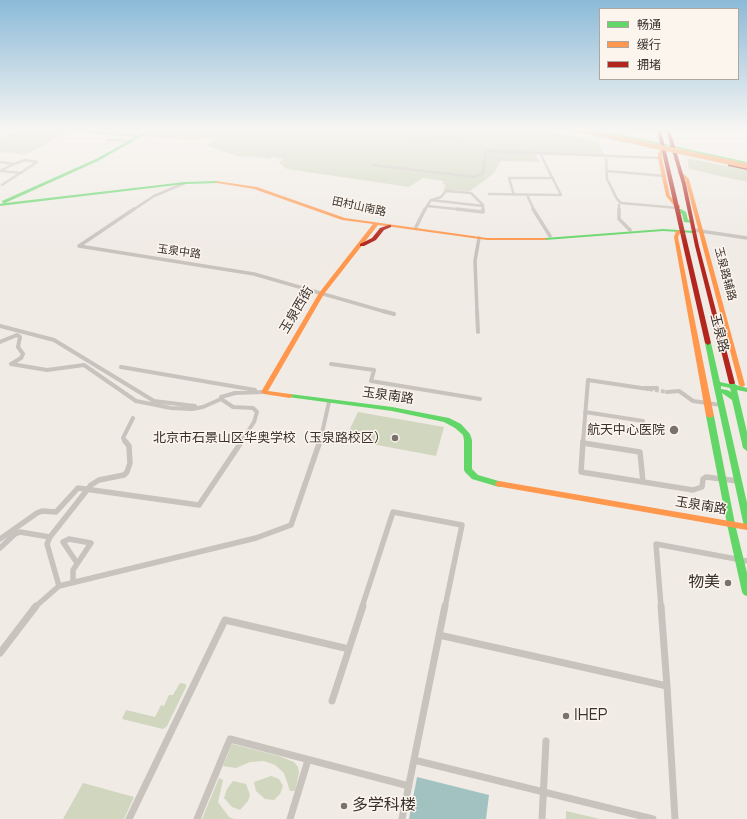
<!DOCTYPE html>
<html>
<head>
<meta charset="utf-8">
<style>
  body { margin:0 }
  #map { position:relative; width:747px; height:819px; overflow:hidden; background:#f0ebe5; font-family:Manrope,"Noto Sans SC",sans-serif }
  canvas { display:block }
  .legend { position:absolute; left:599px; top:8px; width:140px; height:72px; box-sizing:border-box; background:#fbf5ee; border:1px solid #aea6a0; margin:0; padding:5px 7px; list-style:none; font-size:12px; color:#3b302b }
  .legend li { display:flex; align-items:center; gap:8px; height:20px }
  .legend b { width:20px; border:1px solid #aea6a0 }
</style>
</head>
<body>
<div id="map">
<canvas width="747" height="819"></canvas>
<ul class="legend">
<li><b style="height:5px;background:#63d668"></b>畅通</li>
<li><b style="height:5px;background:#ff974d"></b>缓行</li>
<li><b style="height:5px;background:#b3261e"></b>拥堵</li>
</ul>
</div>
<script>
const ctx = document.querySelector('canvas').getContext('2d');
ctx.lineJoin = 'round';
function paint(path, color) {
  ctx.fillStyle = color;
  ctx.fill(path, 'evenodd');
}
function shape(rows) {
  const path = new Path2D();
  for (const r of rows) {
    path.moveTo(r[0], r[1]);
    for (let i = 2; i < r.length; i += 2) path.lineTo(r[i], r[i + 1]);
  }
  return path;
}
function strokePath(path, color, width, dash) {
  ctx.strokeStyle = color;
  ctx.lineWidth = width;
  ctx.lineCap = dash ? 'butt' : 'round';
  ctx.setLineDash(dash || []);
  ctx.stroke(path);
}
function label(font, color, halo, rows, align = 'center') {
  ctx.font = font + ' Manrope,"Noto Sans SC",sans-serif';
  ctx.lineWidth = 3;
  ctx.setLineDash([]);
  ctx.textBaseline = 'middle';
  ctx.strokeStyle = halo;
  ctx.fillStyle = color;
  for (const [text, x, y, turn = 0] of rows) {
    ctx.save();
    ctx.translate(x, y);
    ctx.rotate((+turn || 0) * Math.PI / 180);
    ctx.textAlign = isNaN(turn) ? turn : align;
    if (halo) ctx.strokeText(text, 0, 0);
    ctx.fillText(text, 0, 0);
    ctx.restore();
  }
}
paint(shape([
  [19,130,63,130,69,131,25,155,0,152,0,139],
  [163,130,541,130,598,142,605,156,535,154,540,162,501,161,493,174,470,191,443,190,446,185,442,184,444,181,423,178,409,187,287,169,279,163,283,159,273,157,269,159,258,157,237,156,206,145,215,139,203,138,195,141,144,136,152,131],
  [687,158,747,170,747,182,689,169],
  [358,412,444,427,436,456,345,439],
  [180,683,186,684,186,687,167,726,163,729,122,719,126,710,155,717,161,705,164,706,169,695,173,695],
  [232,744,279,756,294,762,298,767,299,773,295,791,290,791,284,773,275,765,264,761,250,762,236,768,223,766],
  [271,776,279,779,283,786,280,794,274,800,265,799,256,791,254,782],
  [219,778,223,780,218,802,229,817,234,819,202,819],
  [233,781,246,784,250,795,248,801,240,810,232,807,224,798,227,789],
  [83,783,134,797,124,819,63,819],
  [566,811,600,819,566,819]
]), '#d1d6bf');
paint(shape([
  [417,777,489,795,486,819,409,819]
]), '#a1c2c1');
strokePath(shape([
  [649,389,667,392]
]), '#ccc6c0', 4, [4, 2]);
strokePath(shape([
  [72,130,137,136],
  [446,130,459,136],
  [389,134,437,138,461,137],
  [107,140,131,141],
  [606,156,607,179,617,199,621,203,678,208],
  [0,162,14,164,0,171],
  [373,165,475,177,483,173,486,151,660,158],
  [1,171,22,173],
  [607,171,664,176],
  [2,185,37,162,25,160,14,164],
  [489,194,561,195,541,155],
  [514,195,509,178,553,178],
  [527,195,534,210],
  [432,200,441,197,446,191,471,193,483,205],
  [619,205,619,210],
  [427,206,466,210],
  [427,206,431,200,483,206,483,210],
  [133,210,154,196,185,183],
  [425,210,427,206]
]), '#c9c3be', 2.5);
strokePath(shape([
  [134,209,79,246,254,274,386,312],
  [457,209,483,212,483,209],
  [533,209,550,236],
  [619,209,619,219,630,230],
  [416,227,425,209],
  [694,230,747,238],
  [477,312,475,261,479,238]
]), '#c9c3be', 3.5);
strokePath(shape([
  [383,311,394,314],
  [477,311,478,332],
  [0,326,54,340,154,401,195,406],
  [0,342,17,335,20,337,18,347,23,354,21,358,11,364,47,370,84,365,136,401,171,408,192,409,203,407,221,399,233,407,253,408,257,412,254,422,241,442],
  [331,364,374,370,371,381,480,399],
  [121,367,255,390],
  [644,388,657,388],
  [667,392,679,391,693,401,721,405],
  [221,397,235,393,264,392],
  [585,412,643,421],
  [126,442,123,438,133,418],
  [320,442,329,402],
  [583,442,588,380,648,389]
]), '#c9c3be', 4);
strokePath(shape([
  [583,441,581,472,693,490,702,487,703,479,706,477,738,481],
  [583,443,640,452,643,482],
  [0,539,37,513,42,511,56,512,78,488,199,505,242,441],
  [0,548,15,534,20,532,50,537],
  [73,582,73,570,91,543,69,539,63,542,77,563],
  [59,586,47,544,50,537,91,485,99,480,124,475,127,472,130,463,129,446,125,441],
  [35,607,59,586,256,538,291,525,320,441],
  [362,607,393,512,462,525,445,607],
  [661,607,656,544,747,561]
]), '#c9c3be', 5.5);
strokePath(shape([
  [661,606,667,686],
  [439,635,667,686,675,819],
  [0,653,36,606],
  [332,701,363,606],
  [414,760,653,819],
  [129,819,225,620,349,649],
  [197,819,230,739,409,786],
  [290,819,308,760],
  [402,819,445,606],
  [542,819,546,741]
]), '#c9c3be', 7);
paint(shape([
  [148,130,153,130,98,161,5,203,185,182,217,181,218,181,218,183,185,184,0,206,0,204,4,203,2,202,2,201,96,159,148,130],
  [593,130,601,130,747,162,747,164,593,130],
  [677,209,681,209,686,212,688,220,694,221,694,223,684,222,682,214,677,211,677,209],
  [663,229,694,231,696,232,694,233,663,231,545,240,543,239,545,238,663,229],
  [708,341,711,343,720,382,729,384,730,382,732,381,734,382,736,385,747,388,747,392,737,390,747,432,747,451,743,448,732,400,722,393,747,503,747,525,744,524,743,522,713,383,705,343,708,341],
  [721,386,730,388,731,392,727,390,721,389,721,386],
  [290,394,392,407,449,418,461,424,470,434,472,440,472,469,478,475,502,482,503,484,502,486,499,487,472,479,465,472,464,470,464,440,463,435,455,428,444,422,392,411,288,397,287,396,288,395,290,394],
  [707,414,710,414,714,416,735,524,747,573,747,596,744,595,742,592,727,524,706,416,707,414]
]), '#63d668');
paint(shape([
  [568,130,575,130,589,134,587,135,568,130],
  [662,149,665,150,662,153,662,158,670,196,680,206,680,208,676,208,666,196,658,158,658,153,662,149],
  [678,171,680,171,689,179,745,385,744,386,742,387,739,385,685,179,678,173,678,171],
  [216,181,257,187,345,218,487,238,545,238,547,239,545,240,487,240,378,225,324,294,268,391,290,394,293,396,290,398,264,394,261,392,319,293,373,224,342,220,254,189,217,183,216,183,216,181],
  [682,230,684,231,680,233,678,237,714,416,710,418,706,416,674,237,676,231,682,230],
  [499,481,747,524,747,530,496,486,495,484,496,482,499,481]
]), '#ff974d');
paint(shape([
  [657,130,661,130,711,343,708,345,705,343,657,130],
  [666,130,670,130,686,184,699,246,735,383,734,384,730,384,729,383,695,246,682,184,666,130],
  [728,164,747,168,747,170,728,166,728,164],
  [389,225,391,225,391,227,384,230,376,240,364,246,360,246,360,244,372,238,380,228,389,225]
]), '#b3261e');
strokePath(shape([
  [580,130,747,166]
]), '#ff974d', 5);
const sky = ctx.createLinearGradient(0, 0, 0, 245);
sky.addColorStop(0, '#8bbad8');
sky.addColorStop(0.53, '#f8f6f3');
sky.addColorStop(1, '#f8f6f300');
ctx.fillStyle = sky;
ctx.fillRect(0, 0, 747, 245);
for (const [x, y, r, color] of [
  [674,430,5,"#7a716c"],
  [395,438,4,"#7a716c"],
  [728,583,4,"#7a716c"],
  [566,716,4,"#7a716c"],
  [344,806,4,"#7a716c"]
]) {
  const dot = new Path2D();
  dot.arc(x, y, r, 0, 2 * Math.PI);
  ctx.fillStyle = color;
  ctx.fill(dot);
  strokePath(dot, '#fbf5ee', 1.5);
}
label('11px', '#3b302b', '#fbf5ee', [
  ["田村山南路",359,207,12],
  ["玉泉中路",179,252,8],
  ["玉泉路辅路",725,274,75]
]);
label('13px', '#3b302b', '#fbf5ee', [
  ["玉泉西街",297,310,-59],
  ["玉泉路",719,333,76],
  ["玉泉南路",388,396,8],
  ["玉泉南路",701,506,9]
]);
label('13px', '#3b302b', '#fbf5ee', [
  ["航天中心医院",665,430],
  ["北京市石景山区华奥学校（玉泉路校区）",387,438]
], 'right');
label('16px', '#3b302b', '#fbf5ee', [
  ["物美",720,583,"right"],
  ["IHEP",574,716],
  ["多学科楼",352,806]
], 'left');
</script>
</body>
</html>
